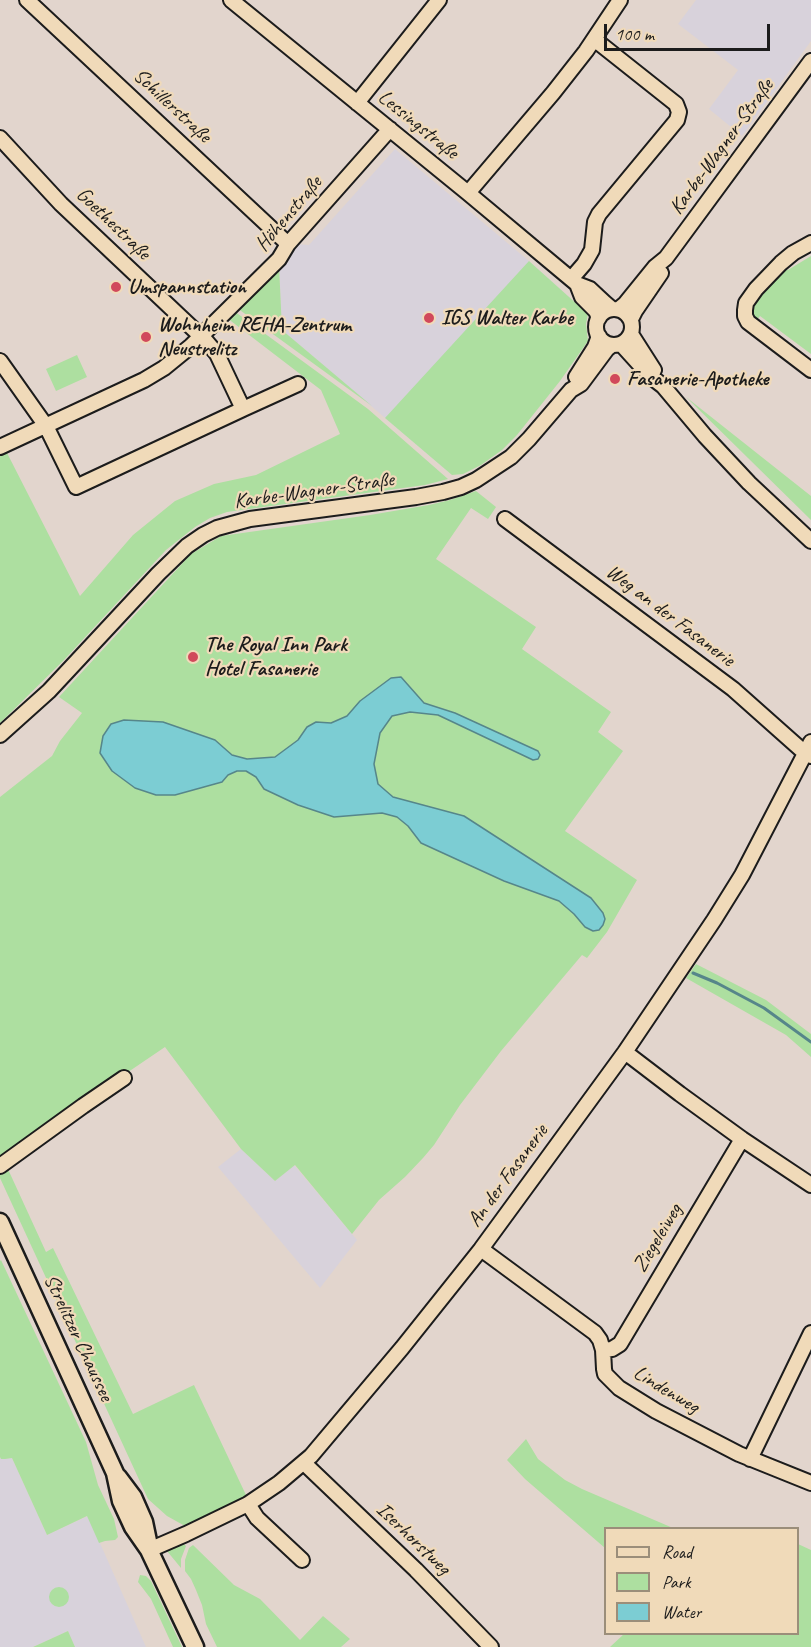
<!DOCTYPE html>
<html>
<head>
<meta charset="utf-8">
<style>
  body { margin:0 }
  #map { position:relative; width:811px; height:1647px; overflow:hidden; background:#e2d5cd; font-family:Caveat,sans-serif }
  canvas { display:block }
  .legend { position:absolute; left:604px; top:1527px; width:195px; height:108px; box-sizing:border-box; background:#f0dab9; border:2px solid #9b8e7a; margin:0; padding:8px 10px; list-style:none; font-size:18px; color:#1c1c1c }
  .legend li { display:flex; align-items:center; gap:12px; height:30px }
  .legend b { width:30px; border:2px solid #9b8e7a }
  .scale { position:absolute; left:604px; top:24px; width:166px; height:27px; box-sizing:border-box; border:3px solid #1c1c1c; border-top:0; padding-left:8px; font-size:18px; line-height:21px; white-space:nowrap; color:#1c1c1c; -webkit-text-stroke:4px #f0dab9; paint-order:stroke }
</style>
</head>
<body>
<div id="map">
<canvas width="811" height="1647"></canvas>
<ul class="legend">
<li><b style="height:8px;background:#f0dab9"></b>Road</li>
<li><b style="height:16px;background:#addfa0"></b>Park</li>
<li><b style="height:16px;background:#7ccdd3"></b>Water</li>
</ul>
<div class="scale">100 m</div>
</div>
<script>
const ctx = document.querySelector('canvas').getContext('2d');
ctx.lineJoin = 'round';
function paint(path, color) {
  ctx.fillStyle = color;
  ctx.fill(path, 'evenodd');
}
function shape(rows) {
  const path = new Path2D();
  for (const r of rows) {
    if (r.length === 3) {
      path.moveTo(r[0] + r[2], r[1]);
      path.arc(r[0], r[1], r[2], 0, 2 * Math.PI);
      continue;
    }
    path.moveTo(r[0], r[1]);
    for (let i = 2; i < r.length; i += 2) path.lineTo(r[i], r[i + 1]);
  }
  return path;
}
function strokePath(path, color, width, dash) {
  ctx.strokeStyle = color;
  ctx.lineWidth = width;
  ctx.lineCap = dash ? 'butt' : 'round';
  ctx.setLineDash(dash || []);
  ctx.stroke(path);
}
function label(font, color, halo, rows, align = 'center') {
  ctx.font = font + ' Caveat,sans-serif';
  ctx.lineWidth = 4.5;
  ctx.setLineDash([]);
  ctx.textBaseline = 'middle';
  ctx.strokeStyle = halo;
  ctx.fillStyle = color;
  for (const [text, x, y, turn = 0] of rows) {
    ctx.save();
    ctx.translate(x, y);
    ctx.rotate((+turn || 0) * Math.PI / 180);
    ctx.textAlign = isNaN(turn) ? turn : align;
    if (halo) ctx.strokeText(text, 0, 0);
    ctx.fillText(text, 0, 0);
    ctx.restore();
  }
}
paint(shape([
  [696,0,811,0,811,41,742,136,709,109,738,70,678,24],
  [395,149,529,261,579,306,452,475,282,330,279,265,294,244,309,245],
  [241,1149,275,1181,294,1165,357,1240,320,1288,218,1167],
  [0,1457,1,1459,12,1458,47,1535,88,1516,146,1647,75,1647,68,1631,33,1647,0,1647]
]), '#d8d2db');
paint(shape([
  [811,256,811,354,760,316,755,323,752,315,755,302,784,267,788,270],
  [529,261,588,314,586,324,588,341,560,381,517,435,502,450,481,465,463,474,452,475,385,418],
  [279,265,282,330,372,406,237,308],
  [234,311,368,409,448,479,425,485,227,512,210,518,195,527,166,550,63,661,0,723,0,451,5,449,80,596,133,535,175,501,214,484,256,475,340,434,321,390,227,318],
  [77,355,87,377,56,391,46,369],
  [686,397,811,496,811,520],
  [476,491,496,507,488,519,471,508,436,559,536,627,522,649,611,712,598,732,623,751,565,831,637,880,607,932,587,958,582,955,501,1051,460,1105,434,1145,423,1158,405,1177,379,1200,352,1234,295,1165,275,1181,241,1149,165,1047,81,1104,0,1163,0,797,52,756,60,741,82,713,59,697,191,554,221,536,370,515,429,505,450,500],
  [424,703,455,713,538,751,540,755,533,760,438,715,410,712,392,716],
  [215,740,232,755,247,759,275,757,378,784,393,797,464,816,591,898,599,930,593,931,585,927,574,914,559,901,504,881,421,843,408,826,397,817,382,813,334,817,298,805,264,789,256,777,246,771,237,771,228,775,222,782,175,795],
  [696,964,766,1000,811,1034,811,1057,786,1035,686,978],
  [7,1167,46,1252,53,1248,133,1414,194,1385,246,1495,235,1502,185,1526,167,1516,148,1499,0,1178,0,1170],
  [1,1260,86,1442,98,1485,114,1519,118,1537,115,1540,105,1541,99,1543,87,1516,47,1535,12,1458,5,1459,1,1459,0,1457,0,1261],
  [526,1439,538,1459,565,1480,582,1489,673,1528,606,1528,605,1548,525,1479,507,1460],
  [181,1541,186,1546,181,1559,181,1568,167,1551,167,1549],
  [798,1544,811,1550,811,1647,610,1647,624,1634,798,1634],
  [193,1545,234,1585,260,1599,300,1640,323,1616,350,1639,341,1647,217,1647,206,1624,202,1605,196,1590,191,1579,185,1571,185,1560,189,1548],
  [140,1575,146,1576,151,1581,182,1647,173,1647,151,1599,138,1582],
  [59,1597,10],
  [68,1631,75,1647,33,1647]
]), '#addfa0');
const water = shape([
  [401,677,424,703,455,713,538,751,540,755,538,759,533,760,438,715,410,712,392,716,380,733,374,764,378,784,393,797,464,816,591,898,603,913,605,919,603,925,599,930,593,931,585,927,574,914,559,901,504,881,421,843,408,826,397,817,382,813,334,817,298,805,264,789,256,777,246,771,237,771,228,775,222,782,175,795,156,795,135,788,112,771,100,753,103,736,111,724,124,720,163,722,215,740,232,755,247,759,275,757,298,740,307,727,316,722,331,723,347,716,360,701,391,678,401,677]
]);
paint(water, '#7ccdd3');
strokePath(water, '#56868a', 1.5);
strokePath(shape([
  [693,973,717,983,764,1008,811,1042]
]), '#56868a', 3);
const minor = shape([
  [27,0,288,244],
  [231,0,468,193,577,284,590,289,605,303,612,309],
  [357,103,439,0],
  [0,138,61,204,206,341,217,354,243,409,76,487,46,426,0,361],
  [468,193,553,93,586,51,620,0],
  [811,243,793,253,781,263,756,289,746,303,745,310,745,316,748,322,811,370],
  [571,279,584,264,592,250,595,222,599,214,677,120,679,112,676,104,594,39],
  [577,284,582,297,596,311,599,318],
  [614,327,18],
  [619,309,625,304,655,267,666,258,811,61],
  [631,319,635,311,661,273],
  [631,334,654,370],
  [621,344,650,376,663,386,705,436,749,483,811,541],
  [576,377,595,347,599,336],
  [243,409,298,384],
  [0,447,144,380,164,368,191,346,279,259,288,244,390,129],
  [505,519,733,689,805,753,811,756],
  [0,735,49,691,158,574,187,546,203,535,217,528,250,519,416,497,443,492,461,487,476,480,511,457,529,439,571,390,581,384,607,349,612,345],
  [625,1052,680,1094,742,1139,811,1185],
  [0,1166,83,1106,124,1078],
  [481,1249,595,1333,600,1340,603,1350,604,1369,605,1374,619,1388,656,1411,739,1454,811,1483],
  [603,1350,612,1349,620,1344,742,1139],
  [750,1459,811,1333],
  [304,1463,416,1570,491,1647],
  [248,1504,257,1518,302,1560],
  [149,1550,186,1534,248,1504,279,1483,311,1456,402,1348,481,1249,541,1167,625,1052,714,920,742,875,811,742]
]);
const major = shape([
  [0,1222,115,1473,121,1501,133,1527,149,1550,195,1647],
  [118,1477,133,1497,144,1522,149,1546]
]);
strokePath(minor, '#1c1c1c', 18);
strokePath(major, '#1c1c1c', 21);
strokePath(minor, '#f0dab9', 14);
strokePath(major, '#f0dab9', 16);
for (const [x, y, r, color] of [
  [116,287,6,"#d1495b"],
  [429,318,6,"#d1495b"],
  [146,337,6,"#d1495b"],
  [615,379,6,"#d1495b"],
  [193,657,6,"#d1495b"]
]) {
  const dot = new Path2D();
  dot.arc(x, y, r, 0, 2 * Math.PI);
  ctx.fillStyle = color;
  ctx.fill(dot);
  strokePath(dot, '#f0dab9', 2);
}
label('21px', '#1c1c1c', '#f0dab9', [
  ["Schillerstraße",172,106,43],
  ["Lessingstraße",418,125,39],
  ["Karbe-Wagner-Straße",722,147,-54],
  ["Höhenstraße",289,214,-50],
  ["Goethestraße",113,224,44],
  ["Karbe-Wagner-Straße",314,491,-8],
  ["Weg an der Fasanerie",670,616,37],
  ["An der Fasanerie",508,1176,-54],
  ["Ziegeleiweg",658,1238,-59],
  ["Strelitzer Chaussee",78,1338,65],
  ["Lindenweg",666,1390,31],
  ["Iserhorstweg",413,1539,44]
]);
label('bold 21px', '#1c1c1c', '#f0dab9', [
  ["Umspannstation",128,287],
  ["IGS Walter Karbe",441,318],
  ["Wohnheim REHA-Zentrum",158,325],
  ["Neustrelitz",158,349],
  ["Fasanerie-Apotheke",627,379],
  ["The Royal Inn Park",205,645],
  ["Hotel Fasanerie",205,669]
], 'left');
</script>
</body>
</html>
